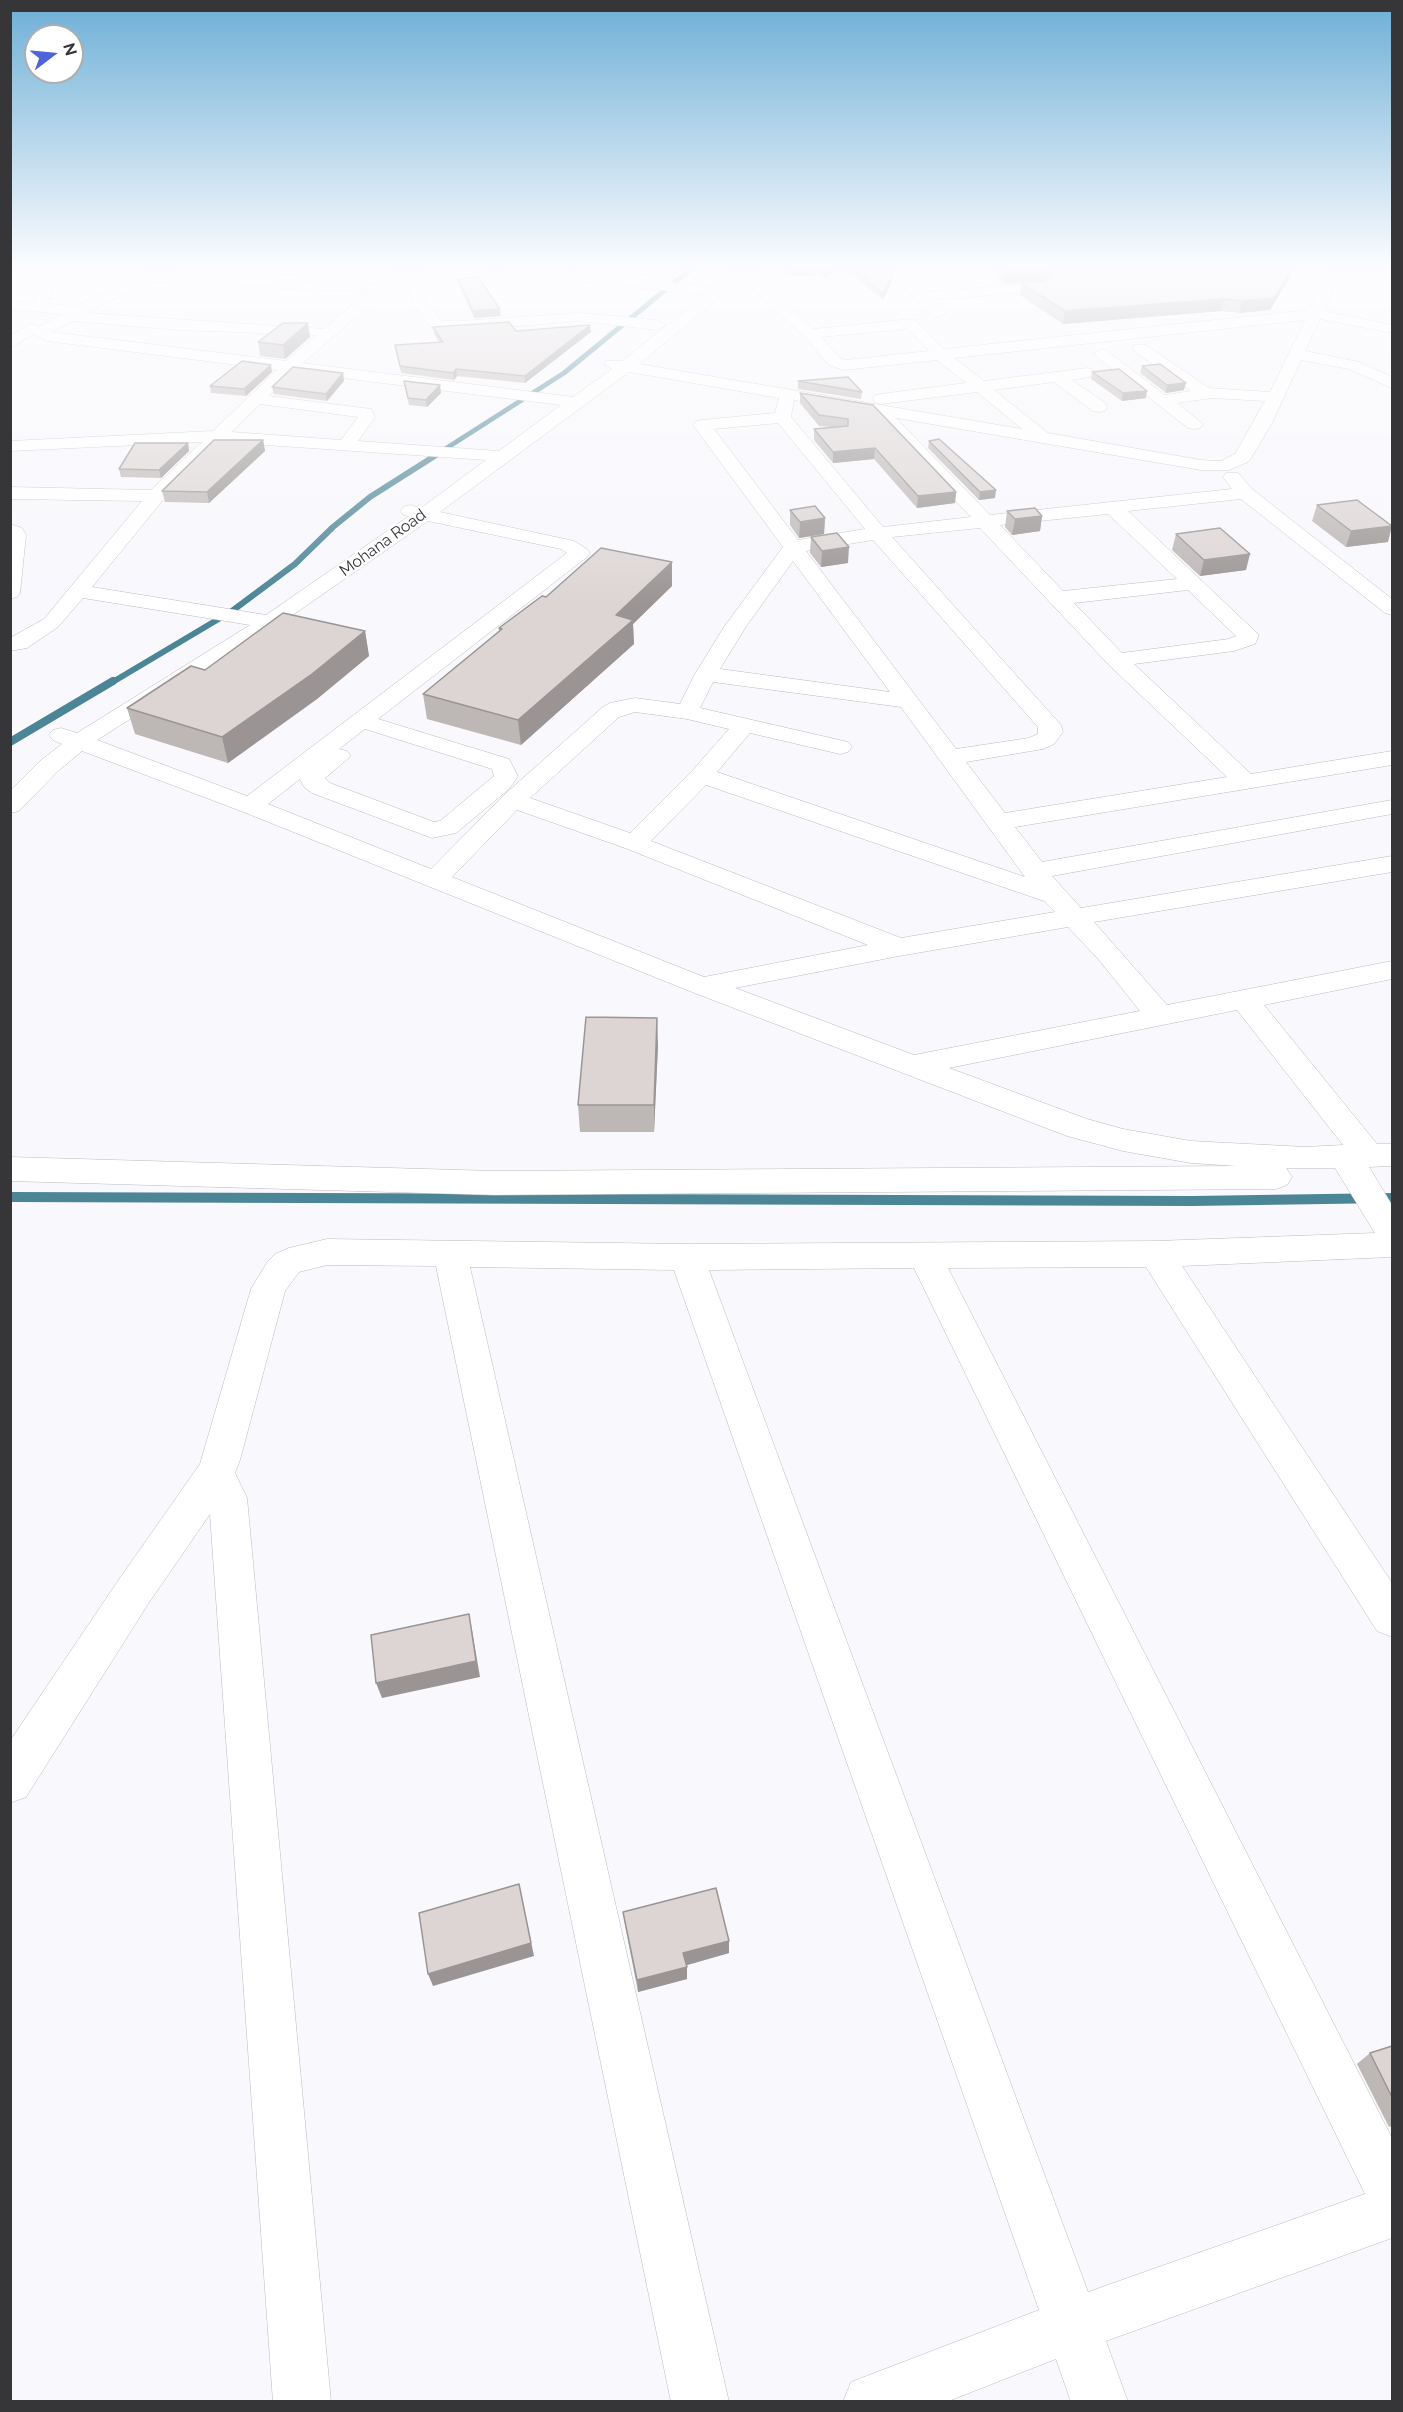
<!DOCTYPE html>
<html>
<head>
<meta charset="utf-8">
<style>
  body { margin:0 }
  #map { position:relative; width:1403px; height:2412px; overflow:hidden; background:#f8f8fd; font-family:Raleway,sans-serif }
  canvas { display:block }
  .frame { position:absolute; inset:0; border:12px solid #363538; pointer-events:none }
  .north { position:absolute; left:24px; top:24px; width:60px; height:60px; box-sizing:border-box; background:#fff; border:2px solid #afaeaf; border-radius:50%; rotate:74deg; font-size:16px; font-weight:700; line-height:24px; text-align:center; color:#363538 }
  .north::after { content:''; display:block; margin:auto; width:21px; height:27px; background:#4e64d9; clip-path:polygon(50% 0,100% 100%,50% 72%,0 100%) }
</style>
</head>
<body>
<div id="map">
<canvas width="1403" height="2412"></canvas>
<div class="frame"></div>
<div class="north">N</div>
</div>
<script>
const ctx = document.querySelector('canvas').getContext('2d');
ctx.lineJoin = 'round';
function shape(rows) {
  const path = new Path2D();
  for (const r of rows) {
    path.moveTo(r[0], r[1]);
    for (let i = 2; i < r.length; i += 2) path.lineTo(r[i], r[i + 1]);
  }
  return path;
}
function strokePath(path, color, width, dash) {
  ctx.strokeStyle = color;
  ctx.lineWidth = width;
  ctx.lineCap = dash ? 'butt' : 'round';
  ctx.setLineDash(dash || []);
  ctx.stroke(path);
}
function paint(path, color) {
  ctx.fillStyle = color;
  ctx.fill(path, 'evenodd');
}
function label(font, color, halo, rows, align = 'center') {
  ctx.font = font + ' Raleway,sans-serif';
  ctx.lineWidth = 4.5;
  ctx.setLineDash([]);
  ctx.textBaseline = 'middle';
  ctx.strokeStyle = halo;
  ctx.fillStyle = color;
  for (const [text, x, y, turn = 0] of rows) {
    ctx.save();
    ctx.translate(x, y);
    ctx.rotate((+turn || 0) * Math.PI / 180);
    ctx.textAlign = isNaN(turn) ? turn : align;
    if (halo) ctx.strokeText(text, 0, 0);
    ctx.fillText(text, 0, 0);
    ctx.restore();
  }
}
strokePath(shape([
  [442,451,564,373,692,268]
]), '#4c8595', 5);
strokePath(shape([
  [111,683,232,611,295,564,333,527,370,497,444,450]
]), '#4c8595', 6);
strokePath(shape([
  [10,742,113,681]
]), '#4c8595', 8);
strokePath(shape([
  [10,1197,1192,1201,1392,1198]
]), '#4c8595', 10);
const minor = shape([
  [54,268,61,272,48,304,76,306,159,268,177,268,167,274,377,284,395,268,416,268,419,277,543,269,714,287,734,271,732,268,754,268,751,272,814,329,911,319,916,321,944,349,1309,310,1330,268,1392,268,1392,273,1340,276,1324,311,1392,325,1392,333,1320,319,1305,351,1359,362,1392,377,1392,388,1349,369,1301,360,1272,423,1251,458,1248,462,1229,470,1201,470,896,418,990,515,1232,489,1223,477,1226,473,1238,473,1252,489,1392,599,1392,615,1385,613,1241,499,1128,511,1259,635,1255,644,1234,651,1134,664,1251,774,1392,751,1392,765,1015,827,1042,862,1392,800,1392,814,1052,876,1081,908,1392,856,1392,872,1094,922,1167,1005,1392,961,1392,979,1264,1005,1377,1144,1392,1144,1392,1166,1369,1167,1392,1205,1392,1257,1182,1266,1392,1583,1392,1637,1377,1631,1146,1267,948,1268,1392,2138,1392,2238,1106,2341,1128,2402,1071,2402,1056,2359,946,2402,843,2402,851,2382,1039,2310,674,1270,470,1267,729,2402,671,2402,436,1266,327,1265,299,1272,285,1291,240,1460,235,1473,247,1498,331,2402,273,2402,210,1514,148,1604,26,1797,10,1803,10,1741,120,1578,200,1464,251,1289,268,1261,275,1254,289,1248,327,1239,687,1244,1156,1241,1375,1233,1335,1168,1286,1168,1292,1177,1287,1185,1276,1189,494,1195,10,1181,10,1157,494,1171,1236,1166,1191,1163,1123,1151,1067,1136,692,992,241,811,82,751,58,771,19,811,10,813,10,791,40,761,62,744,53,740,49,735,53,730,61,728,77,733,250,625,83,598,58,627,27,648,10,651,10,638,44,619,142,501,10,499,10,487,151,490,202,442,10,451,10,441,213,431,277,370,47,341,34,334,10,348,10,336,27,326,32,324,38,327,62,314,10,309,10,301,34,303,47,272,54,268],
  [404,275,412,302,432,328,437,330,460,331,580,321,657,330,665,325,657,320,580,313,460,321,441,321,426,301,421,286,543,277,705,295,622,361,606,361,604,364,612,369,573,397,303,363,404,275],
  [742,279,805,337,829,365,844,370,937,360,966,383,881,394,875,395,873,399,875,403,881,404,977,392,1022,429,639,364,742,279],
  [150,282,151,282,367,292,324,329,86,313,150,282],
  [1305,320,1270,392,1209,388,1146,345,1134,345,1132,348,1134,351,1191,391,1165,395,1107,351,1101,349,1093,354,1188,428,1194,429,1200,428,1203,424,1177,403,1212,398,1265,401,1235,454,1221,461,1201,460,1048,433,994,390,1054,382,1093,411,1099,412,1105,411,1107,407,1105,403,1072,380,1094,376,1096,373,1094,370,1088,368,984,381,954,358,1305,320],
  [72,321,178,330,316,335,286,361,51,332,72,321],
  [907,329,929,351,845,360,841,359,821,337,907,329],
  [293,372,561,405,499,451,358,441,375,417,371,409,269,396,293,372],
  [629,372,779,398,775,413,702,420,696,421,693,425,783,547,724,627,695,674,680,704,635,698,610,703,603,707,504,795,431,869,268,804,300,779,304,787,312,793,432,838,456,833,509,789,518,776,509,759,378,719,587,557,590,553,587,549,574,541,440,512,629,372],
  [794,400,873,414,971,517,883,527,791,417,794,400],
  [260,404,358,417,341,440,232,432,260,404],
  [778,423,865,529,798,540,714,429,778,423],
  [222,442,486,460,421,508,410,505,403,507,401,511,403,515,409,516,266,615,92,587,163,500,222,442],
  [1108,514,1177,579,1063,591,1000,525,1108,514],
  [428,521,561,549,567,553,247,796,97,740,277,626,428,521],
  [980,528,1109,665,1227,777,1005,813,966,762,1043,749,1054,744,1063,732,1061,725,892,537,980,528],
  [873,540,1038,727,1038,734,1029,738,956,749,806,551,873,540],
  [793,561,890,692,720,669,745,628,793,561],
  [1188,590,1236,636,1229,639,1122,653,1074,603,1188,590],
  [713,682,901,707,1025,877,717,772,750,733,840,754,848,752,852,747,848,742,700,708,713,682],
  [635,712,687,719,729,729,693,770,630,833,530,798,619,717,635,712],
  [365,729,492,769,494,776,440,821,434,822,330,783,325,778,351,756,347,751,339,749,365,729],
  [706,785,1044,901,1055,912,901,938,651,841,706,785],
  [517,810,625,848,868,945,704,977,452,877,517,810],
  [1068,927,1099,960,1140,1011,914,1055,735,988,899,956,1068,927],
  [1237,1010,1343,1145,1306,1147,1191,1141,1123,1129,1087,1119,949,1068,1237,1010],
  [914,1268,1365,2194,1088,2292,709,1270,914,1268],
  [882,268,897,268,925,292,1041,283,1048,287,1041,291,934,300,946,313,939,317,934,316,882,268],
  [10,524,22,528,26,535,20,593,17,597,10,599,10,524]
]);
strokePath(minor, '#bbbbc0', 1);
paint(minor, '#fff');
paint(shape([
  [783,268,835,268,824,280,818,275,791,276],
  [845,268,886,268,892,280,883,300],
  [996,268,1296,268,1270,310,1239,313,1221,311,1063,324,1020,295,1021,283,1041,281,1004,284,995,277],
  [458,279,501,316,474,318,459,285],
  [433,327,516,331,591,332,525,383,457,376,454,380,401,373,395,345,439,342,434,334],
  [310,337,285,359,260,356,258,342],
  [1142,366,1184,390,1166,393,1140,373],
  [272,372,246,396,211,393,210,386],
  [1092,372,1146,398,1122,401,1091,379],
  [344,381,327,401,274,394,272,387],
  [404,381,441,393,427,407,409,405],
  [798,381,862,392,861,399,798,389],
  [800,393,873,405,956,492,955,503,917,508,874,459,833,463,814,440,814,429,831,427,819,426,800,403],
  [263,440,265,451,209,503,165,502,162,491],
  [929,441,995,498,979,500,928,448],
  [188,443,189,451,161,478,121,477,119,469],
  [1317,505,1388,542,1346,547,1312,521],
  [790,510,825,518,824,534,799,538,790,525],
  [1007,511,1042,516,1040,531,1012,535,1005,527],
  [1176,534,1246,570,1200,576,1172,550],
  [811,537,848,563,821,567,810,553],
  [672,586,633,624,634,644,521,745,427,719,423,694,499,631,499,628,546,597],
  [365,631,369,656,317,699,228,763,135,734,127,708,205,670],
  [658,1045,654,1132,580,1132,578,1105],
  [623,1912,729,1953,686,1965,687,1979,638,1992,625,1925],
  [1392,2046,1392,2126,1389,2127,1357,2064,1370,2053]
]), '#bdb7b6');
paint(shape([
  [818,268,818,275,791,276,791,270],
  [829,268,835,268,824,280,824,273],
  [1292,268,1296,268,1270,310,1239,313,1242,301],
  [1043,269,1041,281,1004,284,1006,271],
  [893,274,892,280,883,300,883,294],
  [1224,299,1221,311,1063,324,1065,311],
  [500,309,501,316,474,318,473,311],
  [308,323,310,337,285,359,283,345],
  [590,325,591,332,525,383,525,376],
  [271,365,272,372,246,396,244,389],
  [456,369,457,376,454,380,453,373],
  [343,373,344,381,327,401,326,394],
  [1186,383,1184,390,1166,393,1167,385],
  [440,385,441,393,427,407,426,400],
  [1147,391,1146,398,1122,401,1123,393],
  [263,440,265,451,209,503,207,492],
  [188,443,189,451,161,478,159,470],
  [875,448,874,459,833,463,833,452],
  [996,490,995,498,979,500,980,492],
  [956,492,955,503,917,508,918,496],
  [1042,516,1040,531,1012,535,1015,519],
  [825,518,824,534,799,538,800,522],
  [1392,526,1388,542,1346,547,1351,531],
  [849,547,848,563,821,567,822,551],
  [1250,554,1246,570,1200,576,1204,560],
  [672,562,672,586,633,624,634,644,521,745,518,720,616,615],
  [365,631,369,656,317,699,228,763,222,737],
  [657,1018,658,1045,654,1132,654,1105],
  [469,1614,472,1630,480,1677,382,1698,376,1683],
  [519,1884,534,1956,433,1986,428,1974],
  [729,1941,729,1953,684,1966,683,1953],
  [687,1967,687,1979,638,1992,637,1980]
]), '#9a9594');
const building = shape([
  [789,268,829,268,824,273,818,268,791,270,789,268],
  [853,268,886,268,893,274,883,294,853,268],
  [1001,268,1292,268,1274,298,1242,301,1224,299,1065,311,1021,283,1044,281,1051,277,1051,273,1043,269,1006,271,1001,268],
  [478,277,500,309,473,311,458,279,478,277],
  [509,322,516,331,590,325,525,376,456,369,453,373,400,366,395,345,443,342,433,327,509,322],
  [283,323,308,323,283,345,258,342,283,323],
  [242,361,271,365,244,389,210,386,242,361],
  [1160,364,1186,383,1167,385,1142,366,1160,364],
  [293,367,343,373,326,394,272,387,293,367],
  [1119,369,1147,391,1123,393,1092,372,1119,369],
  [848,377,862,392,798,381,848,377],
  [404,381,440,385,426,400,408,398,404,381],
  [800,393,873,405,956,492,918,496,875,448,833,452,814,429,848,426,848,419,819,415,800,393],
  [939,439,996,490,980,492,929,441,939,439],
  [214,440,263,440,207,492,162,491,214,440],
  [135,443,188,443,159,470,119,469,135,443],
  [1357,500,1392,526,1351,531,1317,505,1357,500],
  [815,506,825,518,800,522,790,510,815,506],
  [1035,508,1042,516,1015,519,1007,511,1035,508],
  [1220,528,1250,554,1204,560,1176,534,1220,528],
  [837,533,849,547,822,551,811,537,837,533],
  [601,548,672,562,616,615,633,620,518,720,423,694,502,629,499,628,542,596,546,597,601,548],
  [283,613,365,631,312,674,222,737,127,708,191,666,205,670,283,613],
  [586,1017,657,1018,654,1105,578,1105,586,1017],
  [469,1614,476,1661,376,1683,371,1635,469,1614],
  [519,1884,531,1943,428,1974,419,1913,519,1884],
  [716,1888,729,1941,683,1953,687,1967,637,1980,623,1912,716,1888],
  [1392,2046,1392,2097,1370,2053,1392,2046]
]);
paint(building, '#dcd5d4');
strokePath(building, '#9a9594', 1.5);
const sky = ctx.createLinearGradient(0, 0, 0, 605);
sky.addColorStop(0, '#6dafd7');
sky.addColorStop(0.44, '#fcfcfe');
sky.addColorStop(1, '#fcfcfe00');
ctx.fillStyle = sky;
ctx.fillRect(0, 0, 1403, 605);
label('16px', '#363538', '#fff', [
  ["Mohana Road",383,543,-36]
]);
</script>
</body>
</html>
